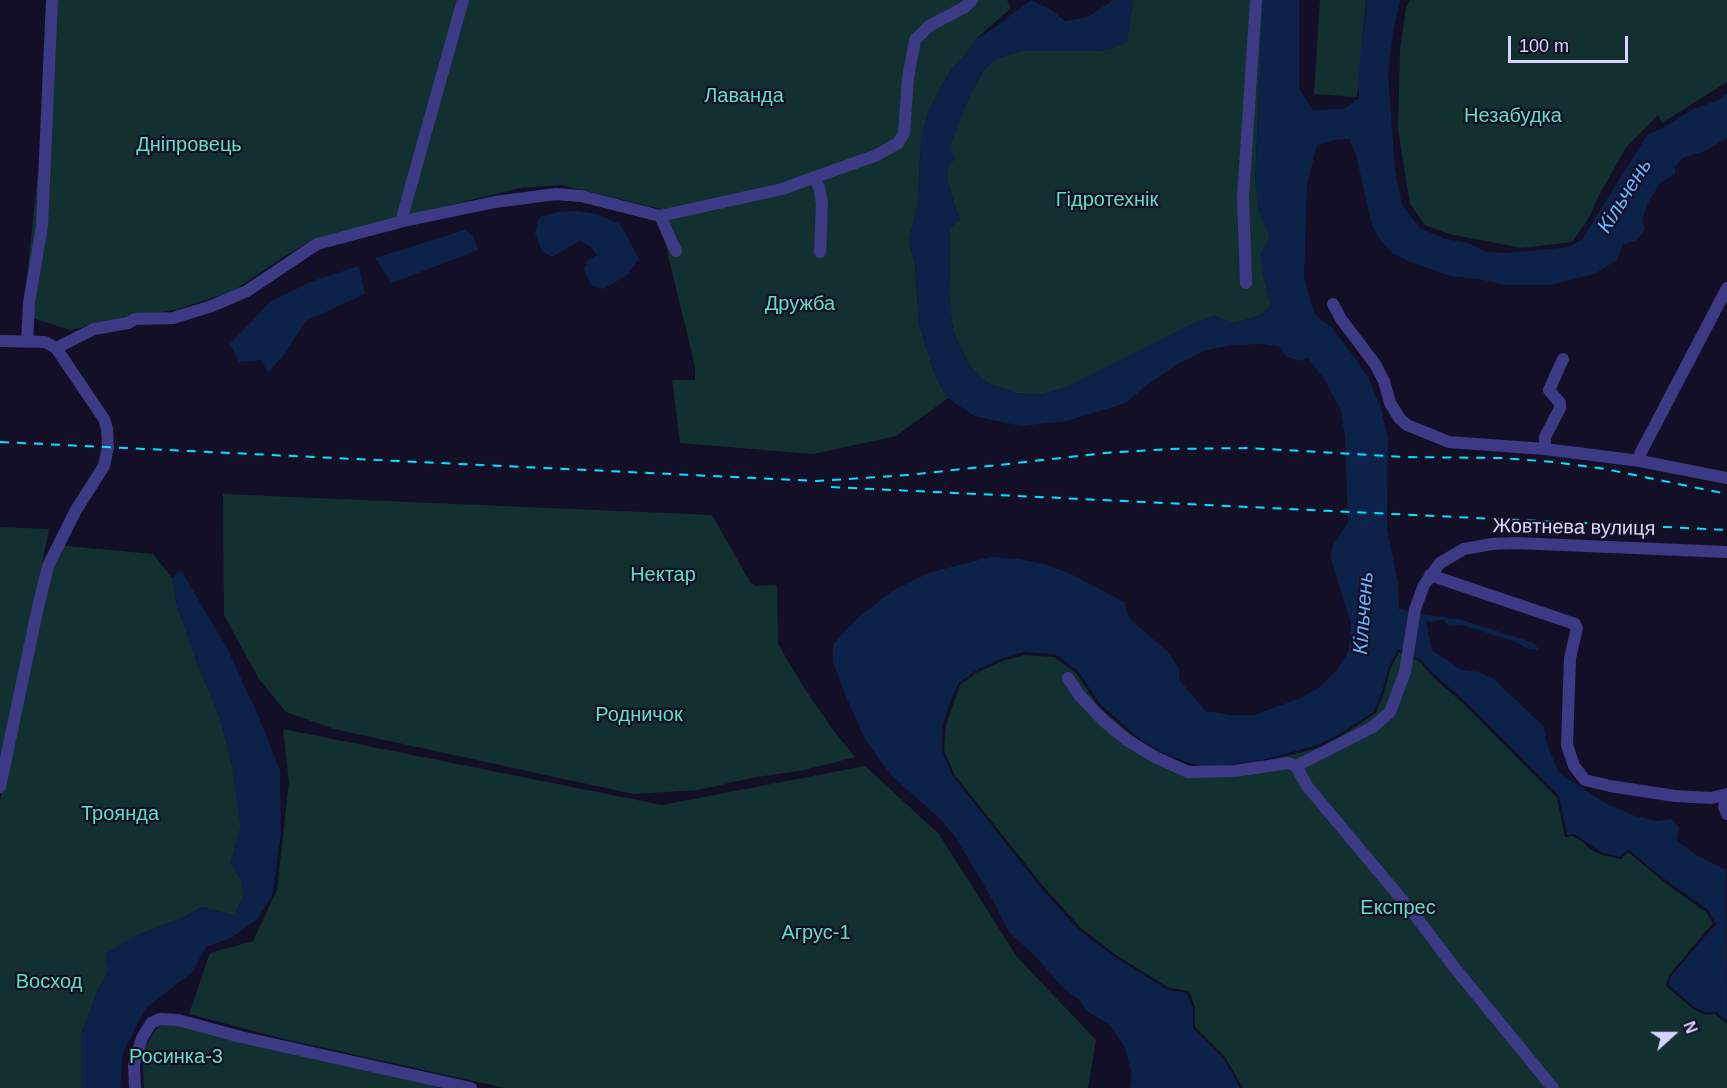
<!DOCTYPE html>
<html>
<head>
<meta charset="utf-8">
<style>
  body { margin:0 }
  #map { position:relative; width:1727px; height:1088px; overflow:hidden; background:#130f26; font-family:Arial,sans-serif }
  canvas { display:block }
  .north { position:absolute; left:1643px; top:1004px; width:60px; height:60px; -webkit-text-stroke:4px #130f26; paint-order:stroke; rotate:69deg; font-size:16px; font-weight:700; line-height:24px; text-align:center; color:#d9d4ff }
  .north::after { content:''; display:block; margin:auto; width:21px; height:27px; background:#d9d4ff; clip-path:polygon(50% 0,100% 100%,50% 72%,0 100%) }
  .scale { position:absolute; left:1508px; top:36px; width:120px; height:27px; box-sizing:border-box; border:3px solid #d9d4ff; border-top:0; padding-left:8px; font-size:18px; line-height:21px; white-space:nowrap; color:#d9d4ff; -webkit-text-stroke:4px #130f26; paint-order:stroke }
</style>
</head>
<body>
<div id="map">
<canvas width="1727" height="1088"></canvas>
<div class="north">N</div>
<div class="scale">100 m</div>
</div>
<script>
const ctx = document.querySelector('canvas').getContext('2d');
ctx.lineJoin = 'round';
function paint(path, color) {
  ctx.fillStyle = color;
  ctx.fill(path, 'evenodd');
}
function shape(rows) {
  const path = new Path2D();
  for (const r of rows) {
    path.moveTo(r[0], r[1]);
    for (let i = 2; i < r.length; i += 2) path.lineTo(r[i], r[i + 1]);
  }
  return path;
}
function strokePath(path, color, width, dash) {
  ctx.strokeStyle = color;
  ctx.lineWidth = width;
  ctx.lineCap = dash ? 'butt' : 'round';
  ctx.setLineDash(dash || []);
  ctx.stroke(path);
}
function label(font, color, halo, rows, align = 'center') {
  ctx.font = font + ' Arial,sans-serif';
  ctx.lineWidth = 4.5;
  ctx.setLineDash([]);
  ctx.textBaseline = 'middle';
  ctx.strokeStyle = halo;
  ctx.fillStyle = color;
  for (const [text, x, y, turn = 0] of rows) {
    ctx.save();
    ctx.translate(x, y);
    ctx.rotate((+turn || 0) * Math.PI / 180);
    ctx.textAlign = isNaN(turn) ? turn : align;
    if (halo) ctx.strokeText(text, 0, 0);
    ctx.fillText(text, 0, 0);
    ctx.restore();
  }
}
paint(shape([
  [56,0,1007,0,1011,8,976,39,967,53,951,70,940,88,928,113,921,140,918,201,909,242,915,264,919,324,936,378,948,398,896,436,813,454,680,443,672,380,695,380,695,367,663,234,657,220,660,209,562,185,520,188,316,238,285,256,232,292,175,310,122,318,70,330,23,315],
  [1133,0,1263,0,1255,183,1260,213,1270,237,1262,270,1271,306,1259,316,1234,323,1214,316,1065,388,1039,395,1015,393,987,383,970,367,953,331,949,295,950,228,960,219,954,204,947,179,950,146,962,113,970,95,983,71,995,59,1020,51,1097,51,1110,49,1127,42],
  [1320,0,1366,0,1357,97,1314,94],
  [1410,0,1727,0,1727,82,1662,123,1658,115,1627,146,1598,197,1589,218,1572,242,1522,248,1449,234,1425,225,1410,204,1398,129,1400,50,1406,8],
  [223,494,712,515,750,582,755,586,777,585,778,644,804,688,833,730,855,757,804,770,751,778,698,790,633,794,334,729,286,712,259,679,224,615],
  [0,527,49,529,0,770],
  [56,545,153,554,172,578,177,605,199,668,219,715,232,765,241,826,231,863,242,882,244,895,234,915,201,907,185,917,133,937,109,970,97,992,81,1035,81,1088,0,1088,0,800,46,574],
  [1399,652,1420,662,1432,676,1468,708,1557,798,1565,837,1573,836,1583,842,1590,849,1602,855,1621,859,1628,852,1669,886,1706,912,1713,923,1669,975,1666,986,1693,1009,1706,1015,1715,1014,1727,1024,1727,1088,1243,1088,1225,1057,1195,1027,1195,1007,1189,991,1169,988,1116,955,1081,928,1043,886,954,774,944,751,946,725,960,685,976,673,1002,661,1024,655,1054,657,1076,673,1098,706,1118,723,1140,742,1164,756,1188,765,1207,769,1267,761,1318,748,1339,737,1376,713,1384,693,1390,670],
  [283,729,662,805,865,766,939,834,1017,957,1096,1040,1088,1088,505,1088,284,1039,189,1014,210,953,253,941,277,890,289,782],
  [166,1023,444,1088,144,1088,142,1052,154,1032,160,1026]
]), '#12302f');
paint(shape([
  [1031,0,1050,9,1065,21,1088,17,1113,0,1133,0,1127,42,1110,49,1097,51,1020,51,995,59,983,71,970,95,950,146,955,159,949,166,947,179,954,204,960,219,950,228,949,295,953,331,970,367,987,383,1015,393,1039,395,1065,388,1191,324,1214,316,1235,323,1259,316,1271,306,1262,270,1260,254,1270,237,1260,213,1255,183,1263,0,1299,0,1299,89,1313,110,1344,109,1359,98,1358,75,1367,0,1400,0,1393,33,1388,73,1395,170,1402,205,1420,228,1445,239,1469,243,1486,252,1509,253,1569,247,1582,239,1648,134,1663,128,1695,108,1714,102,1727,94,1727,138,1705,151,1683,158,1675,167,1675,174,1661,182,1649,201,1642,219,1645,230,1635,241,1623,244,1617,260,1594,274,1550,285,1504,285,1479,279,1450,276,1413,263,1392,253,1380,240,1372,225,1356,155,1349,139,1339,139,1317,145,1307,185,1304,277,1314,314,1332,328,1352,354,1368,377,1381,408,1388,439,1387,529,1398,583,1399,609,1425,615,1445,617,1452,619,1459,619,1534,643,1539,650,1528,649,1516,642,1462,625,1449,626,1443,620,1426,622,1432,650,1462,670,1479,672,1494,679,1543,726,1548,747,1559,773,1609,805,1635,816,1656,821,1672,819,1679,827,1677,841,1698,856,1726,870,1727,1021,1716,1012,1706,1012,1694,1007,1669,985,1671,976,1716,924,1708,910,1652,870,1628,849,1620,857,1603,853,1574,834,1567,835,1559,796,1470,706,1434,674,1421,660,1398,649,1388,670,1382,692,1374,712,1338,735,1317,745,1267,759,1235,764,1207,767,1189,763,1165,754,1141,740,1100,704,1078,671,1055,654,1024,652,1001,659,975,671,958,684,949,705,943,724,942,751,952,775,1041,888,1079,930,1115,957,1168,990,1187,993,1193,1007,1193,1028,1224,1059,1240,1088,1130,1088,1132,1075,1125,1048,1110,1025,1088,1012,1079,1000,1062,987,1036,957,1009,932,992,899,956,838,939,818,892,776,865,739,847,699,833,662,833,644,860,616,891,592,928,573,991,557,1019,559,1044,564,1069,573,1124,602,1130,619,1169,653,1179,668,1179,680,1206,711,1231,715,1254,715,1301,698,1320,687,1336,671,1349,651,1351,624,1331,559,1332,547,1348,522,1345,438,1341,410,1324,379,1308,358,1299,361,1286,356,1280,347,1262,344,1231,345,1204,351,1180,363,1144,387,1126,403,1067,421,1021,426,974,416,948,398,936,378,919,324,915,264,909,242,918,201,921,140,928,113,940,88,951,70,967,53,976,39,994,28],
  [577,211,597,214,620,224,639,259,627,275,603,289,591,285,584,269,588,261,597,255,590,246,579,241,552,257,542,251,535,233,539,217,558,212],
  [465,230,473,236,478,250,392,283,375,258],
  [359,266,365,294,306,321,285,353,268,373,261,360,239,362,230,344,271,301,313,281],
  [181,570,228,650,260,720,280,770,281,834,272,896,257,919,233,937,206,947,192,972,146,1008,123,1053,120,1088,81,1088,81,1035,97,992,109,970,105,954,133,937,185,917,201,907,234,915,244,895,242,882,230,863,241,826,232,765,219,715,199,668,177,605,172,578]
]), '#0c2248');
strokePath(shape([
  [814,177,819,187,822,203,820,252],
  [660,216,676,251],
  [404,221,403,214,463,0],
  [1246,283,1243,197,1256,0],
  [1333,304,1341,319,1375,364,1384,381,1390,403,1400,419,1407,425,1449,442,1545,449,1640,461,1727,478],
  [0,341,45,342,56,348,104,419,107,429,108,447,104,466,76,510,48,566,38,607,0,787],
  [27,341,29,303,42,226,52,0],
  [56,348,94,329,128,323,135,319,173,318,212,306,247,291,317,244,404,221,495,202,556,194,581,196,660,216,782,189,877,155,898,143,904,133,908,78,915,40,929,26,965,7,972,0],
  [1545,449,1545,437,1560,408,1560,403,1549,390,1563,359],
  [1640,461,1640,454,1727,288],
  [1430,575,1575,624,1577,628,1570,658,1567,745,1574,766,1585,780,1610,786,1675,796,1711,798,1727,794],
  [1068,678,1080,696,1105,722,1127,740,1155,757,1188,772,1235,771,1288,763,1296,766,1307,786,1414,914,1454,967,1553,1088],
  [1296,766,1373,727,1390,712,1405,672,1415,609,1424,585,1440,563,1464,549,1492,544,1516,543,1727,552],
  [1727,797,1724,807,1727,814],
  [135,1088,134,1064,142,1038,151,1023,160,1019,178,1020,241,1037,471,1088]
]), '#3d3a85', 12);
strokePath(shape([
  [0,442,817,481,909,475,1105,453,1169,449,1249,448,1404,457,1502,458,1554,462,1605,469,1727,494],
  [831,487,1727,530]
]), '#00e5ff', 2, [9, 8]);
label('20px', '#5fe0c0', '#130f26', [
  ["Лаванда",744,96],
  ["Незабудка",1513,116],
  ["Дніпровець",189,145],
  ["Гідротехнік",1107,200],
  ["Дружба",800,304],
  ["Нектар",663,575],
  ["Родничок",639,715],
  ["Троянда",120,814],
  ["Експрес",1398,908],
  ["Агрус-1",816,933],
  ["Восход",49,982],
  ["Росинка-3",176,1057]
]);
label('20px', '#d9d4ff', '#130f26', [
  ["Жовтнева вулиця",1574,528,1]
]);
label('italic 21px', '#62b6ff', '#130f26', [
  ["Кільчень",1625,196,-58],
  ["Кільчень",1364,613,-86]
]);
</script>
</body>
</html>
